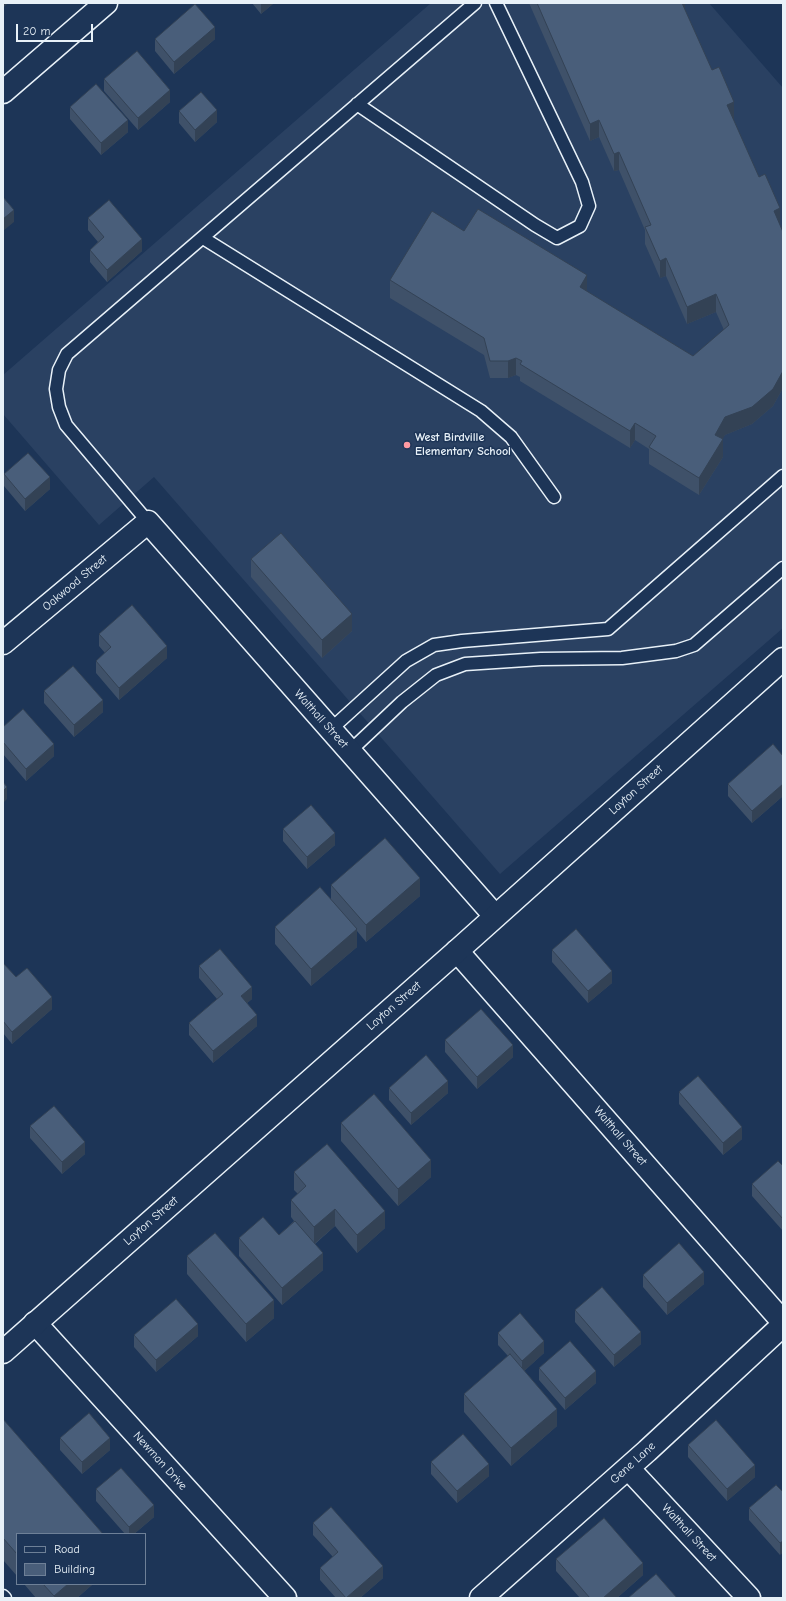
<!DOCTYPE html>
<html>
<head>
<meta charset="utf-8">
<style>
  body { margin:0 }
  #map { position:relative; width:786px; height:1601px; overflow:hidden; background:#1d3557; font-family:"Comic Neue",sans-serif }
  canvas { display:block }
  .frame { position:absolute; inset:0; border:4px solid #e8f1f8; pointer-events:none }
  .legend { position:absolute; left:16px; top:1533px; width:130px; height:52px; box-sizing:border-box; background:#1d3557; border:1px solid #6e8097; margin:0; padding:5px 7px; list-style:none; font-size:12px; color:#e8f1f8 }
  .legend li { display:flex; align-items:center; gap:8px; height:20px }
  .legend b { width:20px; border:1px solid #6e8097 }
  .scale { position:absolute; left:16px; top:24px; width:77px; height:18px; box-sizing:border-box; border:2px solid #e8f1f8; border-top:0; padding-left:5px; font-size:12px; line-height:14px; white-space:nowrap; color:#e8f1f8; -webkit-text-stroke:3px #1d3557; paint-order:stroke }
</style>
</head>
<body>
<div id="map">
<canvas width="786" height="1601"></canvas>
<div class="frame"></div>
<ul class="legend">
<li><b style="height:5px;background:#1d3557"></b>Road</li>
<li><b style="height:11px;background:#495e7a"></b>Building</li>
</ul>
<div class="scale">20 m</div>
</div>
<script>
const ctx = document.querySelector('canvas').getContext('2d');
ctx.lineJoin = 'round';
function paint(path, color) {
  ctx.fillStyle = color;
  ctx.fill(path, 'evenodd');
}
function shape(rows) {
  const path = new Path2D();
  for (const r of rows) {
    path.moveTo(r[0], r[1]);
    for (let i = 2; i < r.length; i += 2) path.lineTo(r[i], r[i + 1]);
  }
  return path;
}
function strokePath(path, color, width, dash) {
  ctx.strokeStyle = color;
  ctx.lineWidth = width;
  ctx.lineCap = dash ? 'butt' : 'round';
  ctx.setLineDash(dash || []);
  ctx.stroke(path);
}
function label(font, color, halo, rows, align = 'center') {
  ctx.font = font + ' "Comic Neue",sans-serif';
  ctx.lineWidth = 3;
  ctx.setLineDash([]);
  ctx.textBaseline = 'middle';
  ctx.strokeStyle = halo;
  ctx.fillStyle = color;
  for (const [text, x, y, turn = 0] of rows) {
    ctx.save();
    ctx.translate(x, y);
    ctx.rotate((+turn || 0) * Math.PI / 180);
    ctx.textAlign = isNaN(turn) ? turn : align;
    if (halo) ctx.strokeText(text, 0, 0);
    ctx.fillText(text, 0, 0);
    ctx.restore();
  }
}
paint(shape([
  [431,3,709,3,783,88,783,628,500,874,154,477,99,525,3,414,3,375]
]), '#2a4162');
const service = shape([
  [357,104,535,225,557,238,580,226,589,206,582,182,496,3],
  [203,238,481,411,511,437,554,497],
  [148,522,66,425,59,407,56,389,59,370,67,354,475,3],
  [330,730,406,661,434,645,462,641,608,629,783,476],
  [350,751,402,702,436,675,465,664,541,659,622,658,676,651,694,645,783,568],
  [3,1596,5,1598]
]);
const minor = shape([
  [3,92,106,3],
  [3,643,148,522,495,916],
  [457,951,783,1322],
  [35,1323,285,1598],
  [628,1468,749,1598],
  [481,1598,647,1451,783,1325]
]);
const tertiary = shape([
  [3,1352,457,951,783,659]
]);
strokePath(service, '#e8f1f8', 15);
strokePath(minor, '#e8f1f8', 25);
strokePath(tertiary, '#e8f1f8', 25);
strokePath(service, '#1d3557', 12);
strokePath(minor, '#1d3557', 22);
strokePath(tertiary, '#1d3557', 22);
paint(shape([
  [252,3,274,3,261,14],
  [529,3,685,3,685,10,734,119,733,119,783,232,783,388,773,406,752,424,725,435,722,439,723,457,699,495,649,464,649,449,635,440,630,448,520,381,520,377,516,375,508,378,490,378,484,355,390,298,390,280,464,231,587,292,693,356,724,330,716,312,687,324,666,276,660,278,645,244,645,230,619,170,614,171,599,137,590,141],
  [155,39,215,39,174,74,155,51],
  [104,79,170,102,138,130,104,91],
  [70,107,128,132,101,155,70,119],
  [179,111,217,122,195,142,179,123],
  [88,218,142,251,107,282,90,262,90,250,98,242,88,230],
  [4,474,50,489,25,511,4,486],
  [251,559,352,631,322,658,251,577],
  [99,634,167,658,119,700,96,673,96,661,105,653,99,646],
  [44,691,103,712,74,737,44,703],
  [3,727,54,756,26,781,3,754],
  [783,756,783,796,752,823,728,796,728,784],
  [283,829,335,845,307,869,283,841],
  [331,885,420,896,366,942,357,931,357,947,311,986,275,944,275,927,331,901],
  [552,950,612,983,588,1003,552,962],
  [3,963,16,977,52,1009,12,1044,3,1033],
  [199,966,252,999,247,1003,257,1026,213,1063,189,1035,189,1023,217,999,199,978],
  [445,1040,513,1057,477,1089,445,1052],
  [389,1088,448,1093,411,1125,389,1100],
  [679,1092,742,1139,723,1155,679,1104],
  [341,1123,431,1177,398,1206,341,1141],
  [30,1126,85,1154,62,1174,30,1138],
  [783,1166,783,1231,752,1196,752,1184],
  [294,1172,385,1228,357,1253,335,1226,315,1244,323,1270,282,1305,239,1256,239,1238,279,1235,294,1221,291,1217,291,1200,298,1194,294,1190],
  [187,1256,274,1318,246,1342,187,1274],
  [643,1275,704,1284,667,1315,643,1287],
  [575,1310,641,1344,614,1367,575,1322],
  [498,1333,544,1353,524,1371,557,1426,511,1466,464,1412,464,1394,508,1356,498,1345],
  [134,1335,198,1336,156,1372,134,1347],
  [539,1368,596,1383,565,1410,539,1380],
  [3,1419,17,1534,17,1576,3,1560],
  [60,1438,110,1450,82,1474,60,1450],
  [688,1445,755,1477,727,1501,688,1457],
  [431,1462,489,1476,457,1503,431,1474],
  [96,1489,154,1517,134,1534,125,1534,96,1501],
  [783,1492,780,1555,749,1520,749,1508],
  [313,1523,383,1578,360,1598,336,1598,320,1580,320,1568,333,1557,313,1535],
  [556,1559,643,1575,617,1598,580,1598,556,1571],
  [24,1584,93,1584,77,1598,36,1598]
]), '#3f5169');
paint(shape([
  [3,3,8,3,3,8],
  [261,3,274,3,261,14],
  [678,3,685,3,685,10],
  [215,27,215,39,174,74,174,62],
  [170,90,170,102,138,130,138,118],
  [734,102,734,119,727,122,727,105],
  [217,110,217,122,195,142,195,130],
  [128,120,128,132,101,155,101,143],
  [599,120,599,137,590,141,590,124],
  [619,152,619,170,614,171,614,154],
  [780,208,780,225,774,211],
  [14,210,14,222,3,231,3,219],
  [142,239,142,251,107,282,107,270],
  [666,258,666,276,660,278,660,261],
  [587,275,587,293,580,287],
  [716,294,716,312,687,324,687,307],
  [516,358,516,375,508,378,508,361],
  [783,371,783,388,773,406,752,424,725,435,721,442,723,439,723,457,699,495,699,478,715,435,725,417],
  [635,423,635,440,630,448,630,431],
  [50,477,50,489,25,511,25,499],
  [352,614,352,631,322,658,322,640],
  [167,646,167,658,119,700,119,688],
  [103,700,103,712,74,737,74,725],
  [54,744,54,756,26,781,26,769],
  [783,784,783,796,752,823,752,811],
  [7,787,7,799,3,803,3,791],
  [335,833,335,845,307,869,307,857],
  [420,878,420,896,366,942,366,925],
  [357,929,357,947,311,986,311,969],
  [612,971,612,983,588,1003,588,991],
  [252,987,252,999,241,1008,241,996],
  [52,997,52,1009,12,1044,12,1032],
  [257,1015,257,1026,213,1063,213,1051],
  [513,1045,513,1057,477,1089,477,1077],
  [448,1081,448,1093,411,1125,411,1113],
  [742,1127,742,1139,723,1155,723,1143],
  [85,1142,85,1154,62,1174,62,1162],
  [431,1160,431,1177,398,1206,398,1189],
  [335,1209,335,1226,314,1244,314,1227],
  [385,1211,385,1228,357,1253,357,1235],
  [323,1253,323,1270,282,1305,282,1288],
  [704,1272,704,1284,667,1315,667,1303],
  [274,1300,274,1318,246,1342,246,1324],
  [198,1324,198,1336,156,1372,156,1360],
  [641,1332,641,1344,614,1367,614,1355],
  [544,1341,544,1353,522,1373,522,1361],
  [596,1371,596,1383,565,1410,565,1398],
  [557,1409,557,1426,511,1466,511,1448],
  [110,1438,110,1450,82,1474,82,1462],
  [489,1464,489,1476,457,1503,457,1491],
  [755,1465,755,1477,727,1501,727,1489],
  [154,1505,154,1517,134,1534,129,1534,129,1527],
  [783,1541,783,1553,780,1555,780,1543],
  [643,1563,643,1575,617,1598,603,1598],
  [383,1566,383,1578,360,1598,346,1598],
  [68,1584,93,1584,77,1598,54,1598,54,1596]
]), '#334255');
const building = shape([
  [537,3,682,3,712,70,719,67,734,102,727,105,759,177,765,174,780,208,774,211,783,232,783,371,773,389,752,407,725,417,715,435,723,439,699,478,649,447,656,436,635,423,630,431,520,364,522,361,516,358,508,361,490,361,484,338,390,280,432,211,464,231,478,209,587,275,580,287,693,356,729,325,716,294,687,307,666,258,660,261,645,227,651,225,619,152,614,154,599,120,590,124,537,3],
  [195,4,215,27,174,62,155,39,195,4],
  [137,51,170,90,138,118,104,79,137,51],
  [96,84,128,120,101,143,70,107,96,84],
  [201,92,217,110,195,130,179,111,201,92],
  [3,197,14,210,3,219,3,197],
  [109,200,142,239,107,270,90,250,104,237,88,218,109,200],
  [28,453,50,477,25,499,4,474,28,453],
  [281,533,352,614,322,640,251,559,281,533],
  [132,605,167,646,119,688,96,661,111,647,99,634,132,605],
  [73,666,103,700,74,725,44,691,73,666],
  [23,709,54,744,26,769,3,742,3,727,23,709],
  [773,744,783,756,783,784,752,811,728,784,773,744],
  [3,782,7,787,3,791,3,782],
  [311,805,335,833,307,857,283,829,311,805],
  [385,838,420,878,366,925,331,885,385,838],
  [320,887,357,929,311,969,275,927,320,887],
  [576,929,612,971,588,991,552,950,576,929],
  [220,949,252,987,241,996,257,1015,213,1051,189,1023,223,994,199,966,220,949],
  [3,963,16,977,27,968,52,997,12,1032,3,1021,3,963],
  [481,1009,513,1045,477,1077,445,1040,481,1009],
  [426,1055,448,1081,411,1113,389,1088,426,1055],
  [698,1076,742,1127,723,1143,679,1092,698,1076],
  [374,1094,431,1160,398,1189,341,1123,374,1094],
  [54,1106,85,1142,62,1162,30,1126,54,1106],
  [327,1144,385,1211,357,1235,335,1209,314,1227,291,1200,306,1186,294,1172,327,1144],
  [778,1161,783,1166,783,1219,752,1184,778,1161],
  [263,1217,279,1235,295,1221,323,1253,282,1288,239,1238,263,1217],
  [215,1233,274,1300,246,1324,187,1256,215,1233],
  [679,1243,704,1272,667,1303,643,1275,679,1243],
  [602,1287,641,1332,614,1355,575,1310,602,1287],
  [176,1299,198,1324,156,1360,134,1335,176,1299],
  [520,1313,544,1341,522,1361,498,1333,520,1313],
  [570,1341,596,1371,565,1398,539,1368,570,1341],
  [510,1354,557,1409,511,1448,464,1394,510,1354],
  [89,1413,110,1438,82,1462,60,1438,89,1413],
  [3,1419,103,1534,17,1534,17,1554,3,1538,3,1419],
  [716,1420,755,1465,727,1489,688,1445,716,1420],
  [463,1434,489,1464,457,1491,431,1462,463,1434],
  [121,1468,154,1505,129,1527,96,1489,121,1468],
  [776,1485,783,1492,783,1541,780,1543,749,1508,776,1485],
  [331,1507,383,1566,346,1598,320,1568,338,1552,313,1523,331,1507],
  [604,1518,643,1563,603,1598,590,1598,556,1559,604,1518],
  [656,1574,677,1598,628,1598,656,1574],
  [43,1584,68,1584,54,1596,43,1584]
]);
paint(building, '#495e7a');
strokePath(building, '#334255', 1);
for (const [x, y, r, color] of [
  [407,445,4,"#ff9aa2"]
]) {
  const dot = new Path2D();
  dot.arc(x, y, r, 0, 2 * Math.PI);
  ctx.fillStyle = color;
  ctx.fill(dot);
  strokePath(dot, '#1d3557', 1.5);
}
label('bold 12px', '#e8f1f8', '#1d3557', [
  ["West Birdville",415,438],
  ["Elementary School",415,452]
], 'left');
label('12px', '#e8f1f8', '#1d3557', [
  ["Oakwood Street",75,583,-40],
  ["Walthall Street",321,719,48],
  ["Layton Street",636,790,-42],
  ["Layton Street",394,1006,-41],
  ["Walthall Street",620,1136,49],
  ["Layton Street",151,1221,-41],
  ["Newman Drive",160,1461,48],
  ["Gene Lane",633,1463,-42],
  ["Walthall Street",689,1533,47]
]);
</script>
</body>
</html>
